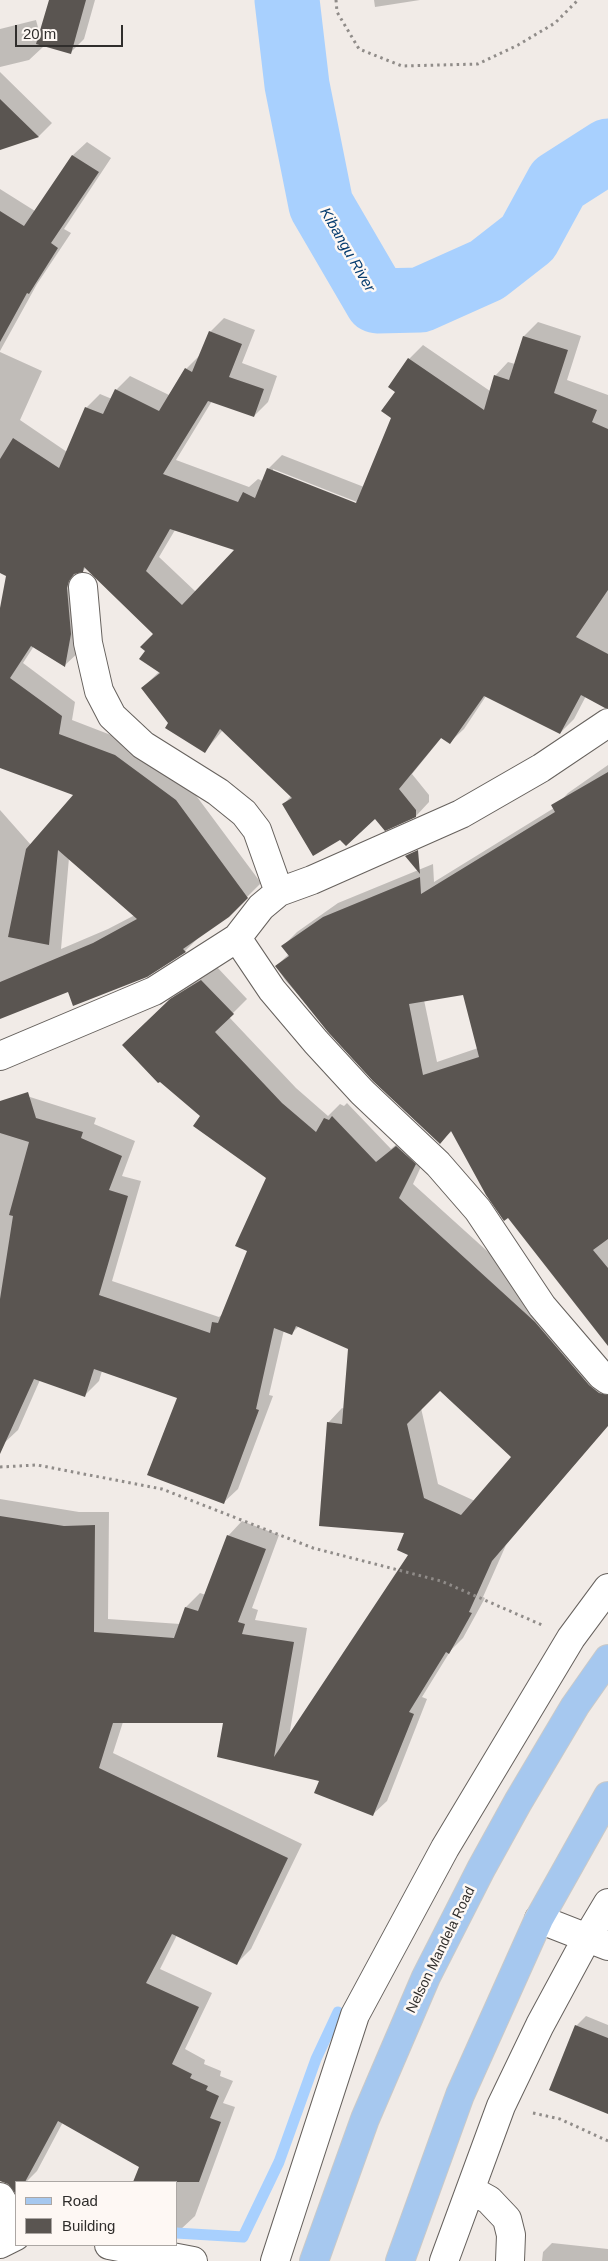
<!DOCTYPE html>
<html>
<head>
<meta charset="utf-8">
<style>
  body { margin:0 }
  #map { position:relative; width:608px; height:2261px; overflow:hidden; background:#f1ebe7; font-family:Arial,sans-serif }
  canvas { display:block }
  .legend { position:absolute; left:15px; top:2181px; width:162px; height:65px; box-sizing:border-box; background:#fef8f4; border:1px solid #aca7a4; margin:0; padding:6px 9px; list-style:none; font-size:15px; color:#302e2c }
  .legend li { display:flex; align-items:center; gap:10px; height:25px }
  .legend b { width:25px; border:1px solid #aca7a4 }
  .scale { position:absolute; left:15px; top:25px; width:108px; height:22px; box-sizing:border-box; border:2px solid #302e2c; border-top:0; padding-left:6px; font-size:15px; line-height:18px; white-space:nowrap; color:#302e2c; -webkit-text-stroke:4px #fef8f4; paint-order:stroke }
</style>
</head>
<body>
<div id="map">
<canvas width="608" height="2261"></canvas>
<ul class="legend">
<li><b style="height:6px;background:#a6c8ef"></b>Road</li>
<li><b style="height:14px;background:#5a5551"></b>Building</li>
</ul>
<div class="scale">20 m</div>
</div>
<script>
const ctx = document.querySelector('canvas').getContext('2d');
ctx.lineJoin = 'round';
function paint(path, color) {
  ctx.fillStyle = color;
  ctx.fill(path, 'evenodd');
}
function shape(rows) {
  const path = new Path2D();
  for (const r of rows) {
    path.moveTo(r[0], r[1]);
    for (let i = 2; i < r.length; i += 2) path.lineTo(r[i], r[i + 1]);
  }
  return path;
}
function strokePath(path, color, width, dash) {
  ctx.strokeStyle = color;
  ctx.lineWidth = width;
  ctx.lineCap = dash ? 'butt' : 'round';
  ctx.setLineDash(dash || []);
  ctx.stroke(path);
}
function label(font, color, halo, rows, align = 'center') {
  ctx.font = font + ' Arial,sans-serif';
  ctx.lineWidth = 5;
  ctx.setLineDash([]);
  ctx.textBaseline = 'middle';
  ctx.strokeStyle = halo;
  ctx.fillStyle = color;
  for (const [text, x, y, turn = 0] of rows) {
    ctx.save();
    ctx.translate(x, y);
    ctx.rotate((+turn || 0) * Math.PI / 180);
    ctx.textAlign = isNaN(turn) ? turn : align;
    if (halo) ctx.strokeText(text, 0, 0);
    ctx.fillText(text, 0, 0);
    ctx.restore();
  }
}
paint(shape([
  [50,0,95,0,84,39,70,53,42,44,43,47,29,60,0,67,0,29,36,20,40,35],
  [374,0,420,0,375,7],
  [0,72,52,123,39,136,0,148],
  [87,142,111,158,64,229,71,233,37,284,0,351,0,189,35,211,73,155],
  [224,318,255,330,242,363,277,376,268,402,254,416,212,401,176,460,249,487,258,479,263,481,268,469,282,455,364,487,392,417,397,392,409,359,423,345,490,391,495,376,508,362,515,364,524,336,538,322,581,336,567,380,608,395,608,707,586,696,574,719,560,733,486,696,464,729,450,742,442,737,412,774,429,795,429,802,416,816,375,817,341,838,284,804,291,796,223,730,205,751,170,723,142,688,159,672,146,651,154,634,86,567,81,574,79,652,65,665,34,646,23,663,75,702,72,720,129,742,189,786,261,883,228,916,198,938,185,951,69,991,0,1017,0,810,31,845,76,794,0,766,0,615,7,576,0,571,0,352,42,371,20,420,67,452,86,408,100,394,112,399,116,390,130,376,169,395,186,369,200,355,210,332],
  [273,469,362,504,361,507,273,472],
  [175,530,237,550,196,592,159,557],
  [69,858,135,915,108,929,61,949],
  [608,765,608,1344,452,1131,440,1142,374,1080,285,980,276,966,289,954,283,946,297,932,338,903,433,864,434,882,554,808,568,793],
  [464,994,478,1048,437,1062,424,1000],
  [216,966,247,999,229,1017,296,1088,328,1116,340,1104,344,1106,347,1103,391,1149,411,1132,429,1149,413,1184,549,1307,608,1375,608,1425,506,1545,483,1597,485,1598,463,1638,451,1650,422,1697,427,1699,387,1801,372,1815,321,1780,218,1756,225,1722,123,1722,113,1753,302,1844,251,1949,237,1963,177,1935,160,1969,212,1993,185,2049,205,2060,204,2064,221,2071,220,2076,233,2081,223,2103,235,2107,195,2216,180,2230,176,2229,176,2182,135,2182,140,2166,63,2122,37,2171,26,2182,16,2182,16,2192,9,2183,0,2180,0,1499,79,1512,109,1512,108,1619,180,1624,186,1607,200,1593,206,1595,228,1536,242,1521,279,1535,252,1608,258,1610,255,1620,307,1628,289,1737,410,1554,406,1532,328,1423,342,1408,345,1409,349,1348,299,1326,292,1333,284,1330,269,1395,273,1396,238,1489,223,1503,179,1397,102,1371,99,1381,85,1395,40,1380,18,1430,3,1444,0,1443,0,1108,16,1111,30,1097,96,1118,94,1124,135,1141,122,1176,141,1181,112,1281,219,1317,224,1313,248,1251,267,1178,202,1116,138,1030,186,985],
  [440,1390,512,1457,475,1501,438,1484,421,1408],
  [586,2016,608,2025,608,2113,576,2026],
  [552,2243,608,2249,608,2261,542,2261,543,2252]
]), '#0003');
strokePath(shape([
  [176,2233,243,2237,279,2162,316,2059,338,2012]
]), '#a8d0fe', 11);
strokePath(shape([
  [287,0,297,85,321,205,377,301,420,300,487,270,528,238,558,183,608,151]
]), '#a8d0fe', 65);
paint(shape([
  [49,0,86,0,71,54,36,44],
  [0,99,39,137,0,150],
  [72,155,99,172,51,243,58,248,29,294,27,293,0,342,0,211,24,226],
  [209,331,242,344,229,377,264,389,254,417,208,401,163,474,238,502,243,492,255,498,267,468,356,503,391,418,381,411,395,392,388,387,408,358,484,410,494,375,509,380,523,336,568,350,554,393,597,410,592,422,608,429,608,590,576,637,608,654,608,708,605,708,581,695,560,734,484,696,450,744,441,738,399,789,416,810,416,817,385,831,375,819,346,846,340,840,313,856,282,804,292,798,220,729,205,753,165,728,168,723,141,688,160,673,139,659,145,651,140,647,153,634,84,567,83,572,74,574,69,581,67,588,71,634,65,667,31,646,10,678,62,716,59,734,115,755,176,800,248,898,229,917,183,949,186,952,147,977,73,1006,68,992,0,1019,0,982,93,943,137,919,58,850,49,945,8,937,26,849,73,795,0,768,0,608,6,576,0,573,0,459,13,438,59,468,85,407,103,414,115,389,159,411,185,368,192,372],
  [170,529,234,550,182,605,146,571],
  [608,772,608,1239,593,1250,608,1268,608,1346,508,1218,504,1221,486,1195,451,1131,440,1144,438,1142,373,1081,328,1032,275,966,289,956,281,946,323,917,420,877,421,894,555,812,551,805],
  [463,995,479,1057,423,1075,409,1004],
  [418,850,420,874,405,856],
  [201,980,234,1014,215,1032,282,1103,316,1132,324,1118,329,1120,332,1116,376,1162,396,1146,416,1164,399,1198,535,1322,589,1385,599,1393,608,1395,608,1426,492,1561,469,1612,472,1613,449,1654,446,1652,409,1712,414,1714,373,1816,314,1793,319,1781,217,1757,223,1723,113,1723,99,1768,288,1858,237,1965,172,1934,146,1983,199,2007,172,2064,192,2074,190,2078,208,2086,206,2090,219,2096,210,2118,221,2122,199,2182,133,2182,139,2167,58,2121,25,2182,16,2182,16,2194,8,2184,0,2181,0,1516,64,1526,95,1525,94,1632,174,1638,185,1607,198,1611,227,1535,266,1549,238,1622,245,1624,242,1634,294,1642,274,1757,408,1555,397,1550,404,1533,319,1526,327,1422,342,1424,348,1349,296,1326,292,1335,274,1328,256,1409,259,1410,224,1504,147,1475,177,1398,94,1369,85,1397,34,1379,0,1454,0,1299,13,1216,9,1215,29,1142,0,1133,0,1101,28,1092,36,1118,83,1132,81,1138,122,1156,109,1190,128,1196,99,1295,210,1333,212,1322,218,1323,247,1251,235,1246,266,1178,193,1126,200,1116,160,1082,158,1083,122,1045,170,999],
  [440,1391,511,1457,461,1515,424,1498,407,1424],
  [575,2025,608,2038,608,2114,549,2090]
]), '#5a5551');
const minor = shape([
  [83,587,88,643,99,691,112,716,143,745,218,792,244,813,257,830,279,892],
  [237,938,272,990,316,1042,362,1092,438,1164,478,1210,542,1306,601,1375,608,1380],
  [0,1056,154,991,237,938,261,907,279,892,312,880,461,814,541,768,608,723],
  [539,1919,608,1946],
  [471,2190,489,2200,507,2219,511,2235,510,2261],
  [0,2197,7,2209,16,2236,0,2244],
  [109,2245,193,2261],
  [275,2261,355,2015,445,1848,571,1638,608,1588],
  [444,2261,501,2106,540,2025,587,1938,608,1903]
]);
const major = shape([
  [314,2261,365,2119,426,1977,481,1869,518,1802,575,1706,608,1659],
  [400,2261,460,2095,539,1919,608,1796]
]);
strokePath(minor, '#66615d', 30);
strokePath(major, '#c9c9c8', 30);
strokePath(shape([
  [336,0,337,12,359,49,402,66,478,64,518,45,555,23,578,0],
  [0,1467,37,1465,162,1489,313,1548,441,1581,542,1625],
  [533,2113,560,2119,608,2141]
]), '#908c89', 3, [2.5, 4]);
strokePath(minor, '#fff', 28);
strokePath(major, '#a6c8ef', 28);
label('14px', '#302e2c', '#fef8f4', [
  ["Nelson Mandela Road",441,1950,-64]
]);
label('italic 15px', '#073d70', '#fef8f4', [
  ["Kibangu River",347,250,60]
]);
</script>
</body>
</html>
